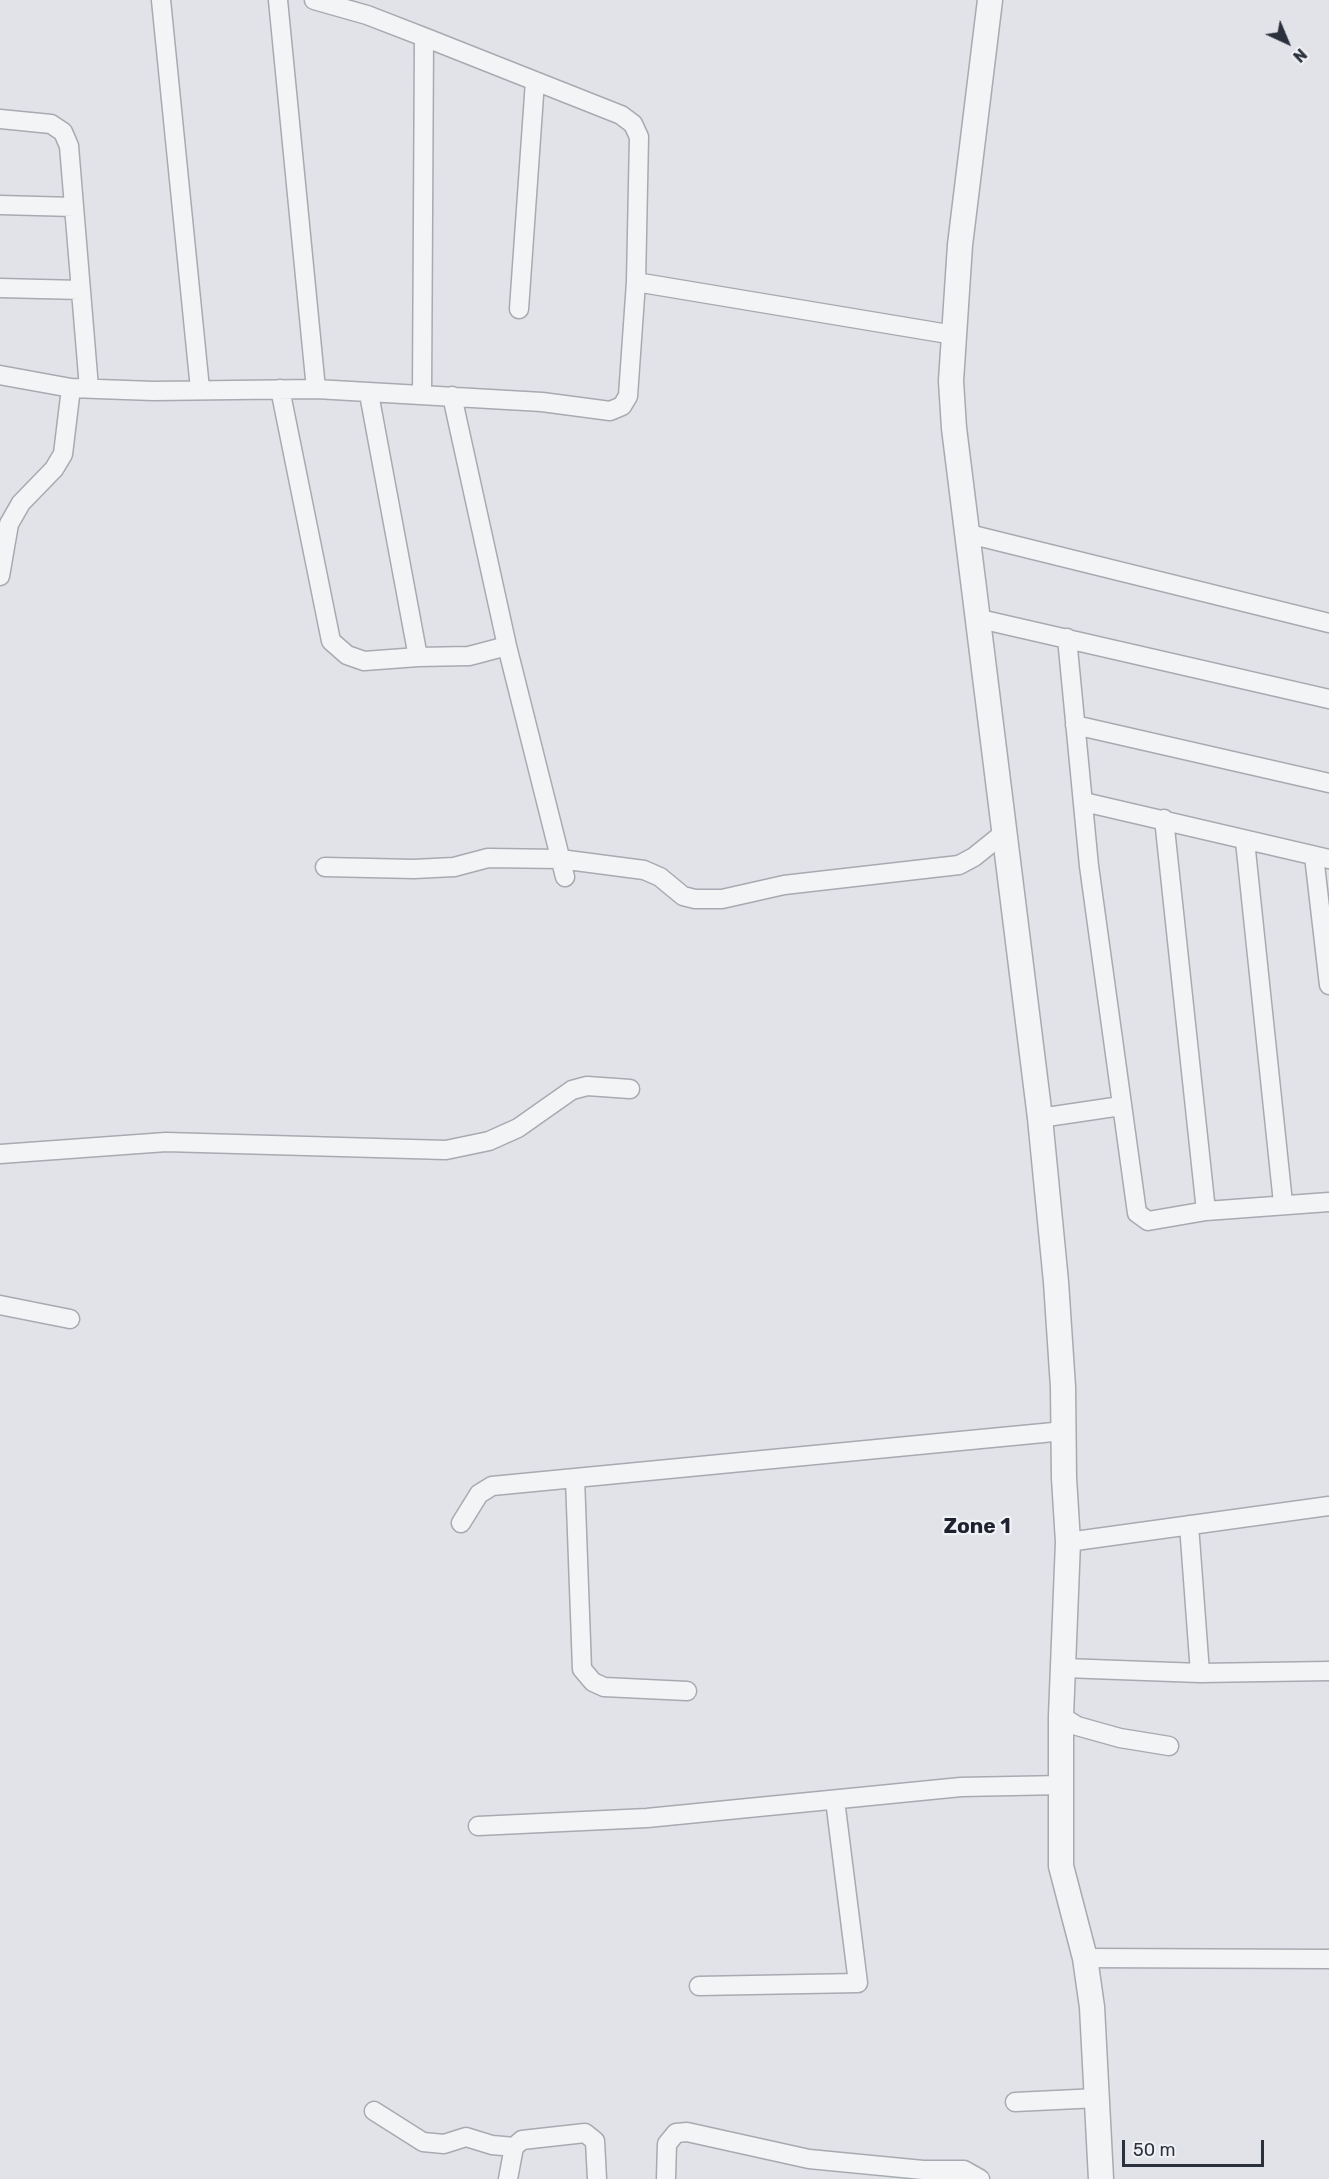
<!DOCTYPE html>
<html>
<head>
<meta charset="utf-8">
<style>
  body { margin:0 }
  #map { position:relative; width:1329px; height:2179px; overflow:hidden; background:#e1e3e8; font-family:Rubik,sans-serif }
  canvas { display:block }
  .north { position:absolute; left:1257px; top:12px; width:60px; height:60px; -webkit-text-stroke:4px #f0f2f5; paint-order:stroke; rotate:136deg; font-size:16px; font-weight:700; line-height:24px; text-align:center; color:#2b303d }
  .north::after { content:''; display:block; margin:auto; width:21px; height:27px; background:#2b303d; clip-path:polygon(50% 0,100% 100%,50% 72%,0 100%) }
  .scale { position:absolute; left:1122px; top:2140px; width:142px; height:27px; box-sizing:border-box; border:3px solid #2b303d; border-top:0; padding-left:8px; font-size:18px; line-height:21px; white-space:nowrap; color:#2b303d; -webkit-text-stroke:4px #f0f2f5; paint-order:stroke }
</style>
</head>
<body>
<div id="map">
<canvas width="1329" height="2179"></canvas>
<div class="north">N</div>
<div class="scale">50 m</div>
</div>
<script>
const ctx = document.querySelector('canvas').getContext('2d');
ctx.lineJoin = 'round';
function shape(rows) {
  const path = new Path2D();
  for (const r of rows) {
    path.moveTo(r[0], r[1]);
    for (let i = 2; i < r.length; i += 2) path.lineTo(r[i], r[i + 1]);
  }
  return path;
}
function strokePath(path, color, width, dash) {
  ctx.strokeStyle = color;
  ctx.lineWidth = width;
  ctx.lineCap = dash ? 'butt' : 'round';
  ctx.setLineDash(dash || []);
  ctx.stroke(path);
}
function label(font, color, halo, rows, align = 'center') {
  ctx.font = font + ' Rubik,sans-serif';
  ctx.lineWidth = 4.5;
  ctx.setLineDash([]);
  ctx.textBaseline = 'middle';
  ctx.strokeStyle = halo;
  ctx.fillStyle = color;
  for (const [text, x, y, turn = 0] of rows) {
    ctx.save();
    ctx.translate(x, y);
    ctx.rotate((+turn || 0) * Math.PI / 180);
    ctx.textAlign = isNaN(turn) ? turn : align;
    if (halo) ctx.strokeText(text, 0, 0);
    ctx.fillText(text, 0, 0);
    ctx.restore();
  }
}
const minor = shape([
  [161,0,200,389],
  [278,0,316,389],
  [0,119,51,124,63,132,69,146,89,388],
  [0,205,74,207],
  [636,282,954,335],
  [0,288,81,290],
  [519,309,535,81],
  [0,375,71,388,153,391,316,389,542,402,610,411,622,406,628,396,636,282,639,137,633,124,621,115,424,37,367,15,314,0],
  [280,389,331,641,347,655,364,661,418,657],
  [369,394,418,657,469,656,507,646],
  [422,394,424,37],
  [452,396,507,646,565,877],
  [969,534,1329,623],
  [0,576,9,524,21,503,54,469,63,454,71,388],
  [980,619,1329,699],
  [1067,638,1089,866,1137,1213,1148,1221,1206,1211,1329,1202],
  [1075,725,1329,783],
  [1084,802,1329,859],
  [1164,819,1206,1211],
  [1245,841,1283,1203],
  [1314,856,1329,985],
  [325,867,414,869,454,867,488,858,560,859,644,870,660,877,683,896,695,899,722,899,784,885,959,865,974,857,1005,832],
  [1040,1118,1121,1106],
  [0,1154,166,1142,446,1150,489,1141,518,1128,572,1090,587,1086,630,1089],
  [0,1305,70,1319],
  [575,1478,582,1669,593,1682,604,1687,687,1691],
  [461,1523,479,1494,492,1486,1064,1431],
  [1189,1525,1200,1673],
  [1068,1542,1329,1506],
  [1064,1668,1200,1673,1329,1671],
  [1061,1716,1077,1726,1120,1738,1169,1746],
  [478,1826,647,1818,961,1787,1063,1785],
  [1085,1958,1329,1959],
  [699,1986,858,1983,835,1800],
  [1015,2102,1098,2098],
  [374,2111,423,2142,444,2144,466,2137,492,2145,514,2147],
  [508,2179,514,2147,522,2140,585,2133,595,2141,597,2179],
  [666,2179,667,2144,676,2133,687,2132,809,2159,923,2170,964,2170,980,2179]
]);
const tertiary = shape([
  [990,0,960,245,951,381,954,428,1040,1118,1056,1282,1063,1387,1064,1478,1068,1542,1061,1716,1061,1866,1085,1958,1092,2007,1101,2179]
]);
strokePath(minor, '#a7aab1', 21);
strokePath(tertiary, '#a7aab1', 27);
strokePath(minor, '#f3f4f6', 18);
strokePath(tertiary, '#f3f4f6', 24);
label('bold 21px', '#1d222e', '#f0f2f5', [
  ["Zone 1",977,1527]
]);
</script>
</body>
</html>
